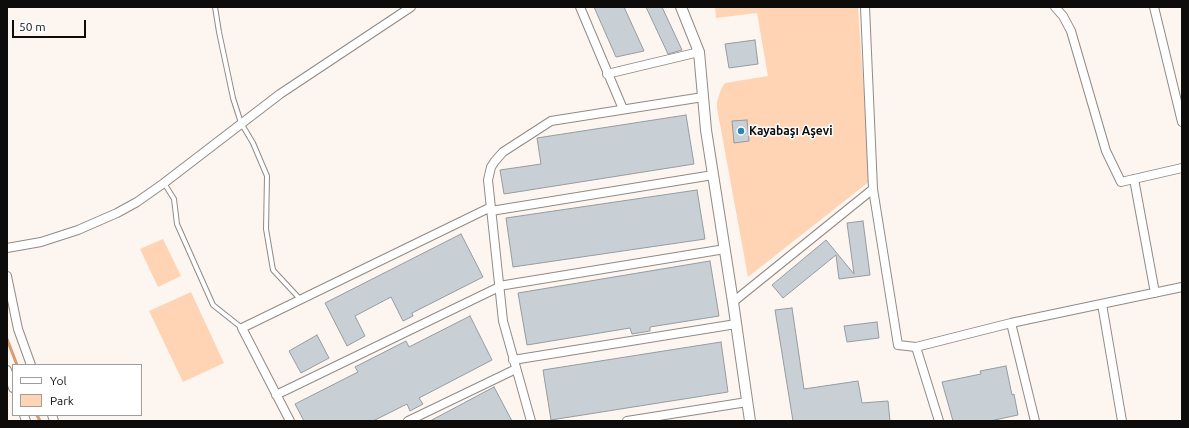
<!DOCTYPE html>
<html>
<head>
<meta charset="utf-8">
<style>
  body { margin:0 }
  #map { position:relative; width:1189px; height:428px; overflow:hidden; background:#fcf5f0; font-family:Ubuntu,sans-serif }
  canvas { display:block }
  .frame { position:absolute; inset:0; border:8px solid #0e0c0a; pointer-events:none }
  .legend { position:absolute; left:12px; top:364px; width:130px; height:52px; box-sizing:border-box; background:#fff; border:1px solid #9f9e9d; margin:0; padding:5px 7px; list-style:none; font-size:12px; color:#0e0c0a }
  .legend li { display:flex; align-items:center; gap:8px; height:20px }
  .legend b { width:20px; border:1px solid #9f9e9d }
  .scale { position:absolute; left:12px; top:20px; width:74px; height:18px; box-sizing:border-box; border:2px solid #0e0c0a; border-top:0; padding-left:5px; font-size:12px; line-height:14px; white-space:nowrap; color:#0e0c0a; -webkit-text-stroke:3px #fff; paint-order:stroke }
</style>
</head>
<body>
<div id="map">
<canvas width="1189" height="428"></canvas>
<div class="frame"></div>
<ul class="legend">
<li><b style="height:5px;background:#fff"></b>Yol</li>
<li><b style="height:11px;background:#ffd4b5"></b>Park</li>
</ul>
<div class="scale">50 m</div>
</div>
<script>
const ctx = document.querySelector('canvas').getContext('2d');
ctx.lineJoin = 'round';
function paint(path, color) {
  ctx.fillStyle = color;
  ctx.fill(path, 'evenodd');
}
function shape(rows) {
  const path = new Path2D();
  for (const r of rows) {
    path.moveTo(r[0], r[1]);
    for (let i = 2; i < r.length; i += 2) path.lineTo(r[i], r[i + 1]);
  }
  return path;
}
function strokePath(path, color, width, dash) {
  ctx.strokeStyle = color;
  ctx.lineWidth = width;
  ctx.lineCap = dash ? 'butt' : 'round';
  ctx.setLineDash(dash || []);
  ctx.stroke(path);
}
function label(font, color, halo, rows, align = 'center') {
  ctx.font = font + ' Ubuntu,sans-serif';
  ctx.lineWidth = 3;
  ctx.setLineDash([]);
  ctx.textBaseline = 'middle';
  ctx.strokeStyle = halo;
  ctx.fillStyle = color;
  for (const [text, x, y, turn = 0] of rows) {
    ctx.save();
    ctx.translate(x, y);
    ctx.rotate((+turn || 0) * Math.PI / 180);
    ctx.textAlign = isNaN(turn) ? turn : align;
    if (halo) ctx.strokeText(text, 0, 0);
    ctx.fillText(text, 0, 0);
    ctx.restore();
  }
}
paint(shape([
  [715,7,858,7,870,181,748,277,717,108,717,102,721,89,725,83,768,76,757,13,716,18],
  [163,239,181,276,158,287,140,249],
  [191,292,224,363,183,382,149,311]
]), '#ffd4b5');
strokePath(shape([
  [7,339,17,365],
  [37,415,40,421]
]), '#d89c6f', 3);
const building = shape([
  [594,7,624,7,644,51,616,57,594,7],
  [646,7,662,7,682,50,668,54,646,7],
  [755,40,758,64,729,68,725,44,755,40],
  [686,115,694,164,504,194,500,170,541,164,537,138,686,115],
  [747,120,749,141,734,143,732,121,747,120],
  [697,190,705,239,513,267,506,218,697,190],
  [863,221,870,275,839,279,836,255,783,298,772,285,826,240,854,274,847,223,863,221],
  [461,234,483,277,412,313,413,316,403,321,391,297,355,316,365,336,347,346,325,303,461,234],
  [710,261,719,316,650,327,650,331,632,334,630,328,527,345,518,293,710,261],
  [792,308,804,389,858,381,862,403,888,401,890,421,793,421,775,310,792,308],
  [470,316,492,360,419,398,423,404,410,411,407,404,373,421,304,421,295,404,358,372,355,367,406,341,409,347,470,316],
  [877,322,879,338,847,342,844,326,877,322],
  [317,335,329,358,301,373,289,351,317,335],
  [721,342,728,392,551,420,543,370,721,342],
  [1006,366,1012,395,1014,394,1018,415,990,421,953,421,942,382,981,374,980,371,1006,366],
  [494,387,512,421,430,421,494,387]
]);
paint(building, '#c9d0d5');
strokePath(building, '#959ca0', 1);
const service = shape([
  [215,7,219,32,233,98,241,123,253,143,267,176,266,229,273,270,300,299],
  [164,183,174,199,177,224,213,305,242,328]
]);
const minor = shape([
  [580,7,623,109],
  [865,7,873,189,898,345,916,347],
  [1055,7,1063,16,1071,31,1106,151,1121,182,1182,168],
  [1154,7,1182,122],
  [607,74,699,52],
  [1134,179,1155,293],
  [491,211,713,175],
  [7,248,41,242,78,230,117,213,137,202,164,183,280,94,411,7],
  [7,276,18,329,31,365],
  [499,286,725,249],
  [733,302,873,189],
  [1102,304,1122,421],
  [1011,323,1035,421],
  [513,360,736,324],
  [7,370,13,388],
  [276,395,499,287],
  [24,415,26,421],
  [52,415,54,421],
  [290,421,242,328,491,207],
  [408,421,516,369],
  [531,421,503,321,488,180,491,167,495,161,503,152,551,121,703,97],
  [627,421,747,402],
  [939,421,916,347,1011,323,1182,287]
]);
const tertiary = shape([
  [681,7,699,52,706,130,733,302,750,421]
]);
strokePath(service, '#918a86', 6);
strokePath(minor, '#918a86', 10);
strokePath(tertiary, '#918a86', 12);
strokePath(service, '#fff', 4);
strokePath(minor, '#fff', 8);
strokePath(tertiary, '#fff', 10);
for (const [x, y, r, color] of [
  [741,131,4,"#2985b2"]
]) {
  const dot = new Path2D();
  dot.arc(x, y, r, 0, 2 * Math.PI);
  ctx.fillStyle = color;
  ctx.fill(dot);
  strokePath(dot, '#fff', 1.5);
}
label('bold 12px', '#0e0c0a', '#fff', [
  ["Kayabaşı Aşevi",749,131]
], 'left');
</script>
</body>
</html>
